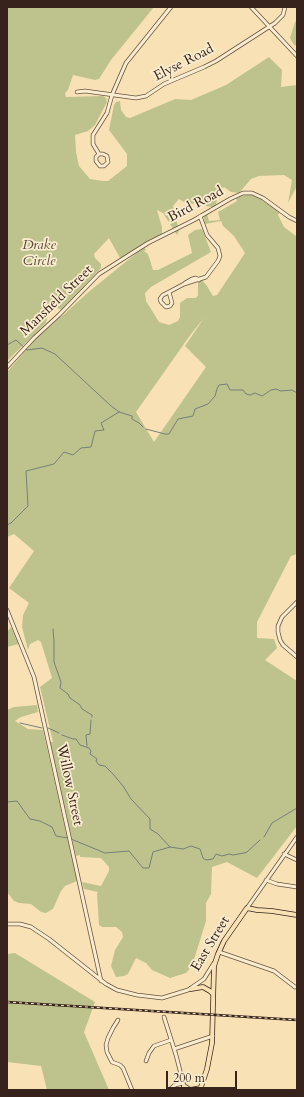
<!DOCTYPE html>
<html>
<head>
<meta charset="utf-8">
<style>
  body { margin:0 }
  #map { position:relative; width:304px; height:1097px; overflow:hidden; background:#f8e2b5; font-family:Cardo,serif }
  canvas { display:block }
  .frame { position:absolute; inset:0; border:8px solid #37231b; pointer-events:none }
  .scale { position:absolute; left:166px; top:1071px; width:71px; height:18px; box-sizing:border-box; border:2px solid #37231b; border-top:0; padding-left:5px; font-size:12px; line-height:14px; white-space:nowrap; color:#37231b; -webkit-text-stroke:3px #faeccf; paint-order:stroke }
</style>
</head>
<body>
<div id="map">
<canvas width="304" height="1097"></canvas>
<div class="frame"></div>
<div class="scale">200 m</div>
</div>
<script>
const ctx = document.querySelector('canvas').getContext('2d');
ctx.lineJoin = 'round';
function paint(path, color) {
  ctx.fillStyle = color;
  ctx.fill(path, 'evenodd');
}
function shape(rows) {
  const path = new Path2D();
  for (const r of rows) {
    path.moveTo(r[0], r[1]);
    for (let i = 2; i < r.length; i += 2) path.lineTo(r[i], r[i + 1]);
  }
  return path;
}
function strokePath(path, color, width, dash) {
  ctx.strokeStyle = color;
  ctx.lineWidth = width;
  ctx.lineCap = dash ? 'butt' : 'round';
  ctx.setLineDash(dash || []);
  ctx.stroke(path);
}
function label(font, color, halo, rows, align = 'center') {
  ctx.font = font + ' Cardo,serif';
  ctx.lineWidth = 3.5;
  ctx.setLineDash([]);
  ctx.textBaseline = 'middle';
  ctx.strokeStyle = halo;
  ctx.fillStyle = color;
  for (const [text, x, y, turn = 0] of rows) {
    ctx.save();
    ctx.translate(x, y);
    ctx.rotate((+turn || 0) * Math.PI / 180);
    ctx.textAlign = isNaN(turn) ? turn : align;
    if (halo) ctx.strokeText(text, 0, 0);
    ctx.fillText(text, 0, 0);
    ctx.restore();
  }
}
paint(shape([
  [7,7,154,7,111,60,99,79,95,80,73,75,68,90,65,93,66,97,103,96,106,98,107,102,95,125,88,131,75,135,76,152,79,166,90,179,103,181,108,181,127,166,127,154,109,130,114,105,116,102,120,101,121,110,126,117,130,118,175,99,191,100,226,85,269,57,282,70,281,87,297,85,297,186,288,203,292,180,284,175,259,176,251,179,239,193,231,192,224,187,218,192,216,205,212,207,205,206,198,202,189,205,179,199,173,206,179,231,177,235,163,213,157,210,162,227,162,236,120,258,109,238,94,254,95,258,101,264,101,268,61,310,54,306,50,307,46,323,7,361],
  [297,20,297,46,294,45,290,38,295,22],
  [248,194,255,195,280,212,278,215,284,227,296,236,297,235,297,554,291,556,257,622,257,638,274,639,277,648,265,660,297,681,297,826,257,878,227,862,212,867,211,894,206,903,206,921,192,966,186,973,170,978,152,970,146,963,136,958,128,974,124,976,116,977,111,966,115,950,123,937,122,932,116,927,102,927,99,925,97,894,98,892,84,889,82,882,101,886,109,871,109,867,101,858,80,857,80,855,76,856,50,742,53,742,40,687,52,678,41,642,38,640,30,644,28,650,22,627,23,615,29,603,9,588,34,551,14,534,7,537,7,372,34,341,91,290,144,247,146,250,144,251,148,254,153,270,158,270,192,253,188,235,195,230,202,229,211,252,151,287,145,293,146,301,159,322,169,325,178,321,180,317,180,303,187,298,195,298,197,297,198,295,198,282,199,280,203,281,207,286,213,296,217,295,245,253,234,236,223,226,221,221,205,224,204,217,207,214,209,221,220,220,218,212,237,201,236,198],
  [204,318,185,346,206,367,154,442,136,412,191,334],
  [11,627,19,644,7,647,7,632],
  [37,705,38,712,21,717,15,721,28,729,43,730,77,881,65,886,61,891,53,909,46,913,41,912,31,904,19,903,14,901,7,892,7,710,14,707],
  [15,953,95,1002,84,1032,109,1090,47,1090,41,1066,7,1062,7,954]
]), '#bec38d');
strokePath(shape([
  [7,345,16,340,27,350,42,348,55,354,110,405,119,412,132,416,132,419,139,423,143,427],
  [146,429,165,434,169,434,178,419,193,416,195,409,208,404,215,396,217,389,219,385,227,384,230,390,243,390,246,394,250,395,255,393,262,396,271,390,276,389,281,391,292,390,297,393],
  [7,525,11,523,28,506,26,471,54,464,64,452,73,455,81,448,91,447,95,431,104,430,101,423,119,412],
  [53,629,54,642,54,662,61,682,60,688,68,694,70,698,80,705,82,709,92,715,92,717],
  [20,723,42,728],
  [48,728,59,733],
  [62,735,73,739,76,739,80,745,89,748,91,751,90,754,97,759,96,761,99,765,105,766,113,774,123,786,131,799,150,819,150,829,158,834,170,847],
  [87,746,86,735,90,734,91,720],
  [7,802,17,801,30,819,40,821,52,827,56,836,68,838],
  [264,837,272,823,297,808],
  [71,839,105,853,129,851,143,868,149,868,153,852,170,847,183,849,191,846,200,849,203,858,206,860,213,859,216,854,222,856,229,854,233,855,244,853,247,852,260,840]
]), '#777f79', 1);
const minor = shape([
  [251,7,297,56],
  [77,92,85,91,136,98,146,96,164,84,204,67,216,61,275,23,283,15,285,7],
  [99,154,103,154,107,156,108,162,104,166,100,166,96,161,96,157,99,154,93,144,93,135,107,113,112,95,126,63,171,7],
  [185,283,192,279,196,278,199,280],
  [169,292,172,303,170,306,166,307,161,302,160,299,162,296,163,295,169,292,184,284,206,277,218,261,220,256,218,248,207,235,200,216],
  [7,367,34,338,59,315,99,274,148,243,194,220,230,199,243,193,252,193,263,198,289,217,297,221],
  [297,602,282,617,278,626,278,632,280,640,283,645,297,657],
  [7,610,34,677,101,981],
  [284,854,297,860],
  [266,880,277,884,297,887],
  [247,908,297,837],
  [7,924,20,924,31,927,49,939,106,984,117,990,137,995,162,998,188,990,204,979,214,963],
  [219,952,274,971,295,987],
  [164,1017,176,1055,185,1090],
  [118,1020,113,1028,108,1038,106,1045,107,1052,112,1062,120,1065,123,1068,132,1090],
  [174,1049,213,1036],
  [146,1061,149,1053,154,1046,171,1040],
  [169,1090,175,1085,183,1083]
]);
const major = shape([
  [191,989,203,987,210,991,213,994],
  [184,1086,190,1090,201,1088],
  [200,1090,207,1069,212,1043,214,966,218,954,224,941,247,908,257,910,272,911,297,915]
]);
strokePath(minor, '#675342', 4.5);
strokePath(major, '#37231b', 5.5);
strokePath(minor, '#faeccf', 3);
strokePath(major, '#f8e2b5', 4);
const rail = shape([
  [7,1002,297,1020]
]);
strokePath(rail, '#37231b', 2.5);
strokePath(rail, '#faeccf', 1, [3]);
label('14px', '#37231b', '#faeccf', [
  ["Elyse Road",184,63,-27],
  ["Bird Road",196,205,-28],
  ["Mansfield Street",57,301,-44],
  ["Willow Street",69,785,78],
  ["East Street",211,944,-59]
]);
label('italic 14px', '#594b38', '#faeccf', [
  ["Drake",39,246],
  ["Circle",39,262]
]);
</script>
</body>
</html>
